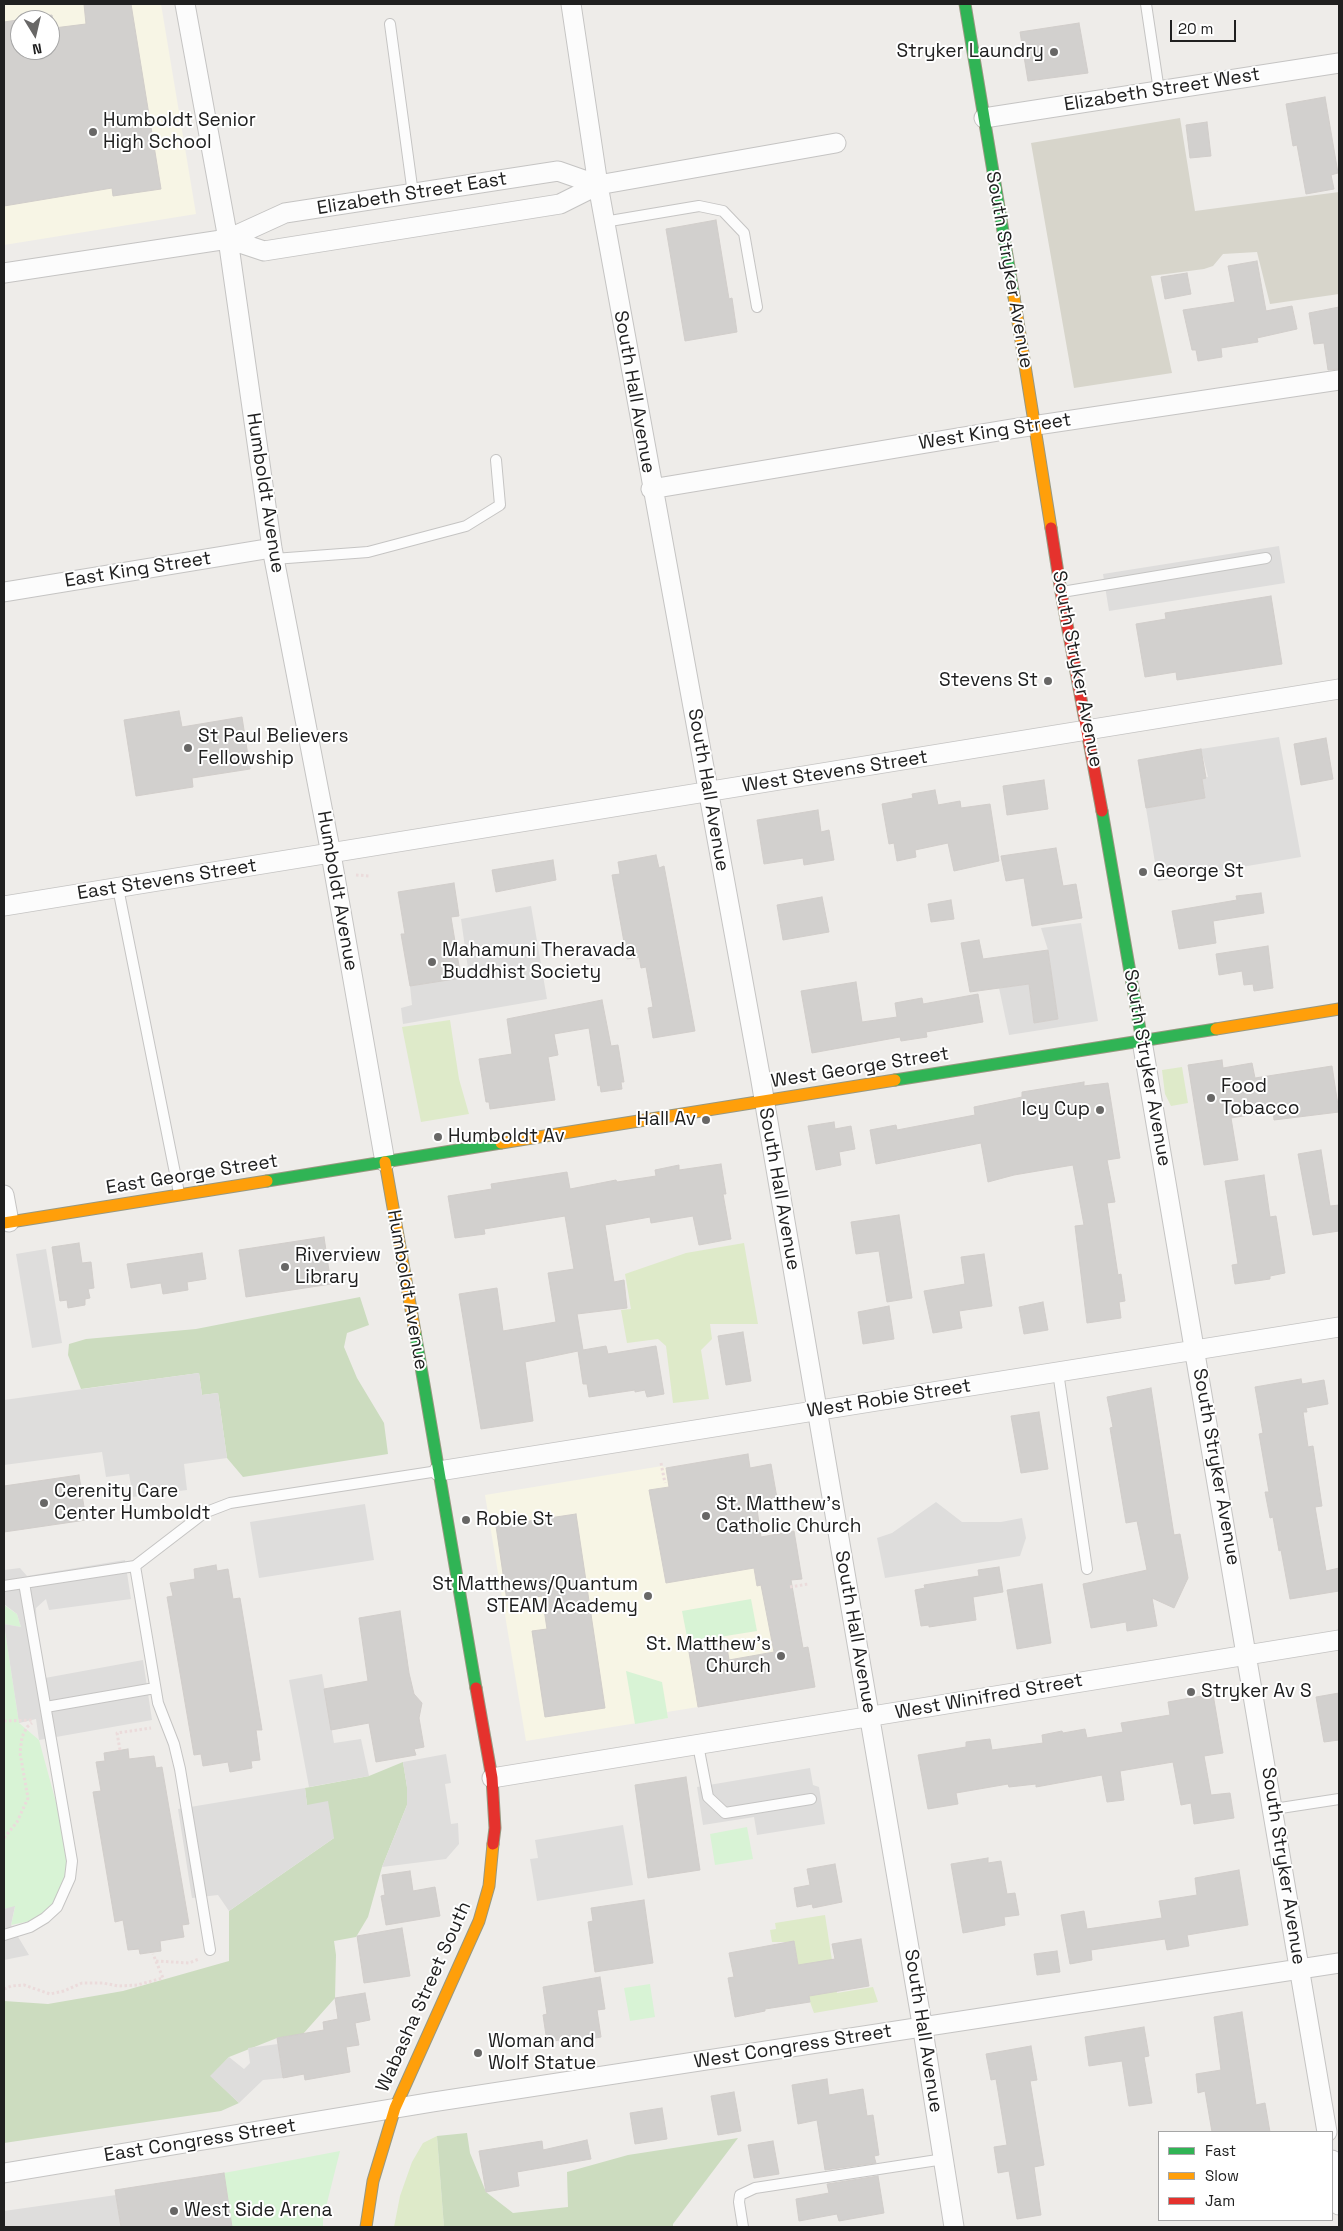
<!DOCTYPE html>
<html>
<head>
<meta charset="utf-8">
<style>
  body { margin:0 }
  #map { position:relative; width:1343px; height:2231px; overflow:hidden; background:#eeece9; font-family:"Space Grotesk",sans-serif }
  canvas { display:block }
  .frame { position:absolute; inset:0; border:5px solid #202020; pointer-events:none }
  .legend { position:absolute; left:1158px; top:2131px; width:175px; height:90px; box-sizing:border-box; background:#fff; border:1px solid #a6a6a6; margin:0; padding:6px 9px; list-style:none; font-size:15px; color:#202020 }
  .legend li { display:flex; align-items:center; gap:10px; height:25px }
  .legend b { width:25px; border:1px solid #a6a6a6 }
  .north { position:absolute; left:10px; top:10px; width:50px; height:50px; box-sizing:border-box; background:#fff; border:1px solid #a6a6a6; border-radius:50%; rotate:171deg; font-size:14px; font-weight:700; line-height:20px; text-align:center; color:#202020 }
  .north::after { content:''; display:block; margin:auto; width:18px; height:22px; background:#686766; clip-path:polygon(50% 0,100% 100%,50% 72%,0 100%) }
  .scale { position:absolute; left:1170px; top:20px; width:66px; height:22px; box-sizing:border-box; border:2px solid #202020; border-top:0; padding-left:6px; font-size:15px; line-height:18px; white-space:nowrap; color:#202020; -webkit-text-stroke:4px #fff; paint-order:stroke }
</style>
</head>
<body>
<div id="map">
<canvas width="1343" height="2231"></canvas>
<div class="frame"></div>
<ul class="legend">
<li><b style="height:6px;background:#30b455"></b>Fast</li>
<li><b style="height:6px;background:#ff9f0a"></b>Slow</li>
<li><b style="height:6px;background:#e5322d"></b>Jam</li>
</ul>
<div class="north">N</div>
<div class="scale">20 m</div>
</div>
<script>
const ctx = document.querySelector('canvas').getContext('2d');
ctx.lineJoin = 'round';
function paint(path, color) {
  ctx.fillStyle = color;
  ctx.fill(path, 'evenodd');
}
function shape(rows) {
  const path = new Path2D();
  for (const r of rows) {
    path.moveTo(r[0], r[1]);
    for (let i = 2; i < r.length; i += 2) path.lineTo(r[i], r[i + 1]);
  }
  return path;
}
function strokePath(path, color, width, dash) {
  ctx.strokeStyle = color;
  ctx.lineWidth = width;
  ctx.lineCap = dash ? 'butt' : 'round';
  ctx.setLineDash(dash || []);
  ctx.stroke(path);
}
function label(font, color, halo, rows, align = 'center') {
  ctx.font = font + ' "Space Grotesk",sans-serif';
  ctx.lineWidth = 4;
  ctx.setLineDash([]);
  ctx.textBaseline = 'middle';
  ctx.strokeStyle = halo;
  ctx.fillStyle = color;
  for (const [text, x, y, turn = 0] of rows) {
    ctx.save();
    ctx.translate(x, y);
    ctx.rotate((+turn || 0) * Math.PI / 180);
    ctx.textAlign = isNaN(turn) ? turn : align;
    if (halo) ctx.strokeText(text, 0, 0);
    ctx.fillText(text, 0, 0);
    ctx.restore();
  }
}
paint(shape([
  [4,4,161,4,196,214,4,245],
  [20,20,50,20,50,50,20,50],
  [662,1466,666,1468,669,1487,650,1490,666,1582,754,1568,757,1586,790,1580,766,1612,774,1652,729,1660,726,1641,689,1646,698,1707,667,1712,668,1718,526,1741,485,1495]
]), '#f7f5e5');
paint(shape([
  [1180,118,1195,211,1339,192,1339,294,1270,304,1257,252,1223,254,1213,266,1204,269,1151,276,1172,373,1074,388,1031,143]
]), '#d7d5cb');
paint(shape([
  [450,1020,459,1079,469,1114,421,1122,402,1027],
  [1182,1067,1188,1103,1171,1106,1165,1094,1162,1070],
  [744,1243,758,1324,710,1324,712,1339,701,1350,709,1399,673,1403,666,1346,658,1339,627,1343,621,1310,631,1309,625,1274,686,1253],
  [825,1915,837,1993,873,1987,878,2002,814,2013,810,2002,804,1964,798,1965,794,1942,772,1942,770,1930,776,1929,775,1923],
  [437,2136,444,2227,394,2227,400,2196,412,2162,423,2143]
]), '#deeac9');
paint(shape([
  [360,1297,369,1325,347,1333,344,1347,357,1378,384,1423,388,1454,243,1477,227,1458,218,1393,202,1395,199,1373,81,1389,68,1355,69,1344,86,1339,196,1329],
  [403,1762,407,1787,407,1805,382,1867,368,1917,356,1937,334,1941,336,1955,335,1998,303,2034,277,2038,229,2057,211,2076,239,2103,221,2111,4,2143,4,2001,48,2004,123,1991,229,1961,229,1911,334,1838,307,1805,305,1788,369,1776],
  [467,2133,470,2153,486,2192,513,2213,568,2207,567,2172,628,2155,738,2138,673,2224,673,2227,444,2227,437,2136]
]), '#ccdcbf');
paint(shape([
  [751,1599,757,1631,688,1642,682,1611],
  [4,1605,17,1614,21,1627,4,1624,19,1723,39,1740,72,1861,70,1878,45,1918,11,1925,15,1907,4,1909],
  [626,1671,662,1682,668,1718,635,1724],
  [747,1827,753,1859,715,1865,710,1834],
  [650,1984,655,2017,630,2021,624,1988],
  [340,2151,323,2219,323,2227,232,2227,224,2173]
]), '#d8f3d5');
paint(shape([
  [1279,546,1285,583,1109,611,1103,574],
  [1279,737,1301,857,1158,881,1146,808,1205,798,1202,779,1208,777,1201,749],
  [531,906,547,999,403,1024,401,1008,412,1005,410,986,469,976,461,919],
  [1081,923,1098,1021,1009,1035,999,988,1029,984,1034,1023,1058,1019,1048,950,1041,928],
  [46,1249,62,1343,32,1348,16,1254],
  [199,1373,202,1395,218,1393,227,1458,184,1464,187,1490,133,1497,129,1474,106,1477,102,1452,4,1465,4,1400],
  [936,1502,962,1522,1001,1522,1022,1518,1026,1538,1020,1556,885,1578,877,1538,892,1533],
  [365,1504,374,1560,259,1578,250,1522],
  [125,1560,131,1599,49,1610,46,1599,36,1608,37,1629,45,1678,143,1660,152,1720,39,1740,36,1719,19,1723,4,1624,21,1627,17,1614,4,1604,4,1570,20,1568,27,1576],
  [322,1674,334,1743,361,1739,369,1776,309,1787,289,1680],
  [446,1754,451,1783,445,1784,451,1824,458,1823,459,1844,446,1859,382,1867,407,1805,407,1787,403,1762],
  [810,1768,813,1785,819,1787,825,1824,757,1835,754,1817,703,1825,697,1787],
  [305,1788,307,1805,328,1801,334,1838,229,1911,218,1895,192,1898,178,1809],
  [623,1825,633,1885,537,1901,530,1859,538,1858,535,1840],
  [15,1906,11,1925,29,1955,4,1960,4,1909],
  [278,2044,283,2078,263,2080,239,2103,210,2076,229,2057,244,2069,250,2063,248,2048],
  [116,2195,121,2227,4,2227,4,2211]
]), '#dedddc');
const building = shape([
  [84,4,131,4,161,189,113,196,112,188,4,206,4,22,52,15,54,28,86,24,84,4],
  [20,20,50,20,50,50,20,50,20,20],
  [1079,23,1088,73,1028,81,1020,32,1079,23],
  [1325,97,1338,173,1331,175,1334,189,1306,194,1297,145,1293,146,1286,104,1325,97],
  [1207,122,1211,156,1190,158,1186,125,1207,122],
  [716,220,729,299,732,298,737,332,685,341,666,229,716,220],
  [1257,261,1266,311,1292,306,1297,329,1257,338,1258,342,1221,348,1222,357,1198,361,1196,350,1192,350,1183,310,1235,302,1228,266,1257,261],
  [1187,273,1191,294,1165,299,1161,277,1187,273],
  [1339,307,1339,369,1328,370,1324,343,1314,344,1309,313,1339,307],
  [1271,596,1282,664,1177,680,1176,672,1145,677,1136,624,1166,619,1165,613,1271,596],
  [179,711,182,727,242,717,250,769,192,778,193,787,136,796,124,720,179,711],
  [1326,738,1333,779,1301,785,1294,744,1326,738],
  [1201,749,1206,778,1202,779,1205,798,1146,808,1138,760,1201,749],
  [1044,780,1048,809,1007,815,1003,786,1044,780],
  [935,790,938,805,960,801,961,808,990,804,999,861,954,871,948,843,915,850,916,857,897,861,894,843,889,844,882,804,913,798,912,794,935,790],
  [818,810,821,832,829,830,834,860,804,865,803,858,764,864,757,820,818,810],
  [1056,848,1063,886,1076,884,1082,918,1032,926,1024,878,1006,881,1001,856,1056,848],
  [656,855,659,868,664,866,695,1031,653,1038,648,1008,653,1007,646,967,641,968,639,957,627,959,612,875,620,874,618,862,656,855],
  [553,860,556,880,496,892,492,870,553,860],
  [454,883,459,916,451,917,461,978,410,986,401,934,405,934,398,892,454,883],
  [1261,893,1264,913,1213,921,1216,943,1179,949,1172,911,1237,900,1236,896,1261,893],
  [822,897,829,932,783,940,777,905,822,897],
  [951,900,954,919,931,922,928,904,951,900],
  [979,940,983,959,1048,950,1058,1019,1034,1023,1029,984,970,992,961,943,979,940],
  [1268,946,1273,988,1254,991,1253,984,1244,985,1242,971,1219,975,1216,954,1268,946],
  [856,982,862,1022,897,1017,895,1003,922,998,923,1004,978,994,983,1022,926,1032,927,1037,901,1041,900,1037,812,1053,801,991,856,982],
  [602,1000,611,1046,618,1045,624,1082,621,1082,622,1089,601,1092,600,1085,598,1086,589,1028,554,1034,558,1055,548,1057,555,1100,490,1109,489,1102,486,1102,479,1059,512,1054,507,1019,602,1000],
  [1222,1060,1223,1068,1252,1063,1255,1078,1332,1066,1339,1112,1274,1120,1273,1111,1231,1118,1238,1160,1204,1165,1188,1065,1222,1060],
  [1084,1082,1084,1086,1108,1083,1120,1158,1107,1160,1115,1202,1107,1203,1118,1275,1121,1274,1125,1301,1119,1302,1121,1318,1087,1323,1075,1226,1084,1225,1073,1165,1014,1175,988,1182,981,1143,876,1164,870,1130,896,1125,897,1130,975,1115,974,1107,1022,1097,1022,1092,1084,1082],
  [834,1122,835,1129,851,1126,855,1149,839,1152,841,1165,816,1170,808,1126,834,1122],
  [1321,1150,1330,1206,1339,1205,1339,1231,1313,1235,1298,1154,1321,1150],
  [721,1164,726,1194,723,1194,731,1239,699,1245,693,1216,651,1223,650,1217,605,1225,614,1282,624,1280,627,1308,577,1314,583,1350,606,1346,608,1354,656,1346,664,1394,647,1397,645,1390,635,1392,635,1390,589,1397,587,1384,583,1384,578,1351,525,1362,533,1421,481,1429,459,1294,497,1288,503,1331,556,1322,548,1273,574,1269,565,1216,484,1229,485,1234,455,1238,448,1196,492,1189,491,1184,567,1172,570,1189,616,1180,617,1182,656,1176,655,1170,679,1165,679,1170,721,1164],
  [1264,1175,1270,1217,1276,1216,1285,1273,1270,1276,1270,1279,1235,1284,1232,1265,1238,1264,1225,1181,1264,1175],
  [899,1215,912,1298,887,1302,879,1251,856,1254,851,1222,899,1215],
  [324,1237,331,1284,246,1297,239,1250,324,1237],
  [79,1243,82,1263,91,1262,94,1288,88,1289,90,1298,85,1299,85,1305,68,1308,67,1300,60,1301,52,1247,79,1243],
  [202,1253,206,1279,187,1282,188,1290,163,1294,161,1283,131,1288,127,1264,202,1253],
  [984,1254,992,1306,959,1311,962,1328,933,1333,924,1291,965,1284,961,1257,984,1254],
  [1043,1302,1048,1330,1024,1334,1019,1307,1043,1302],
  [889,1306,894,1339,863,1344,858,1312,889,1306],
  [743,1332,751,1381,726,1385,718,1336,743,1332],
  [1301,1379,1302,1384,1324,1380,1328,1404,1306,1408,1307,1412,1303,1412,1308,1447,1313,1446,1322,1506,1315,1507,1326,1571,1339,1568,1339,1591,1290,1599,1281,1550,1279,1551,1273,1517,1270,1518,1265,1492,1269,1492,1259,1434,1263,1433,1255,1387,1301,1379],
  [1151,1388,1174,1535,1180,1534,1188,1578,1174,1608,1152,1598,1157,1626,1127,1631,1126,1622,1091,1628,1083,1584,1147,1570,1137,1521,1126,1523,1110,1428,1113,1427,1107,1397,1151,1388],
  [1039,1412,1048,1469,1021,1473,1011,1416,1039,1412],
  [748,1454,750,1468,771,1464,777,1498,756,1502,761,1537,794,1531,802,1579,791,1580,803,1648,808,1647,815,1687,698,1707,688,1646,726,1641,729,1660,774,1652,761,1585,757,1586,754,1568,666,1583,649,1490,669,1487,666,1468,748,1454],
  [79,1475,86,1520,4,1532,4,1486,79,1475],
  [576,1514,605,1708,545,1717,532,1631,547,1629,542,1596,507,1601,496,1526,576,1514],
  [216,1565,217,1571,228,1569,233,1599,240,1598,262,1730,256,1730,260,1760,251,1761,252,1768,230,1772,228,1762,203,1766,201,1754,194,1755,167,1597,173,1596,170,1583,195,1579,194,1569,216,1565],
  [999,1567,1003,1592,973,1597,976,1620,929,1627,929,1625,921,1626,915,1590,925,1588,924,1585,979,1576,978,1570,999,1567],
  [1042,1584,1051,1643,1017,1649,1007,1590,1042,1584],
  [400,1611,409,1673,414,1694,422,1703,419,1718,424,1747,414,1749,416,1755,376,1762,369,1723,331,1730,324,1689,368,1681,359,1618,400,1611],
  [1339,1693,1339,1740,1324,1742,1316,1697,1339,1693],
  [1213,1694,1223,1753,1204,1756,1211,1795,1230,1793,1234,1818,1194,1824,1191,1803,1181,1805,1173,1762,1120,1771,1124,1800,1107,1802,1102,1775,1036,1787,1036,1784,1009,1787,1008,1784,956,1793,958,1804,928,1809,918,1755,966,1747,966,1742,990,1739,992,1750,1043,1743,1042,1735,1062,1731,1063,1733,1085,1729,1087,1738,1123,1732,1121,1723,1170,1715,1168,1702,1213,1694],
  [128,1749,129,1759,154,1756,156,1768,162,1767,189,1924,182,1925,184,1937,160,1941,161,1951,140,1954,139,1949,128,1950,123,1920,115,1922,93,1792,101,1791,96,1762,105,1761,104,1753,128,1749],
  [686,1777,700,1870,648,1878,635,1785,686,1777],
  [988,1858,988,1863,1001,1861,1007,1894,1015,1893,1019,1915,1004,1917,1005,1925,963,1933,951,1864,988,1858],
  [835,1864,842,1902,813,1908,812,1904,797,1907,794,1888,810,1885,807,1869,835,1864],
  [1239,1870,1248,1925,1187,1935,1189,1946,1167,1950,1165,1939,1091,1950,1092,1960,1070,1964,1061,1915,1084,1911,1087,1929,1162,1918,1159,1901,1197,1895,1195,1878,1239,1870],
  [410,1871,413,1891,435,1887,440,1916,386,1925,381,1896,385,1895,382,1875,410,1871],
  [644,1900,653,1963,595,1972,588,1922,593,1921,591,1908,644,1900],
  [402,1928,410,1976,364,1983,357,1936,402,1928],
  [861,1939,869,1986,809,1996,810,2002,765,2009,765,2011,735,2017,728,1978,734,1977,729,1953,794,1941,798,1965,835,1959,832,1944,861,1939],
  [1057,1951,1060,1972,1037,1975,1034,1954,1057,1951],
  [600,1977,605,2009,597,2010,601,2037,574,2042,573,2038,547,2042,543,2015,547,2014,543,1987,600,1977],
  [365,1993,370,2020,355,2023,359,2045,346,2047,350,2072,305,2080,304,2074,283,2078,277,2038,324,2030,323,2022,338,2019,335,1998,365,1993],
  [1242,2012,1256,2105,1265,2103,1270,2132,1212,2132,1205,2091,1198,2093,1196,2074,1221,2070,1214,2017,1242,2012],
  [1144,2027,1149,2056,1144,2057,1152,2103,1129,2106,1122,2061,1089,2066,1085,2037,1144,2027],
  [1031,2046,1037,2080,1030,2081,1044,2165,1034,2167,1041,2215,1017,2219,1009,2171,998,2173,994,2147,1007,2145,996,2079,991,2080,986,2054,1031,2046],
  [827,2079,829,2095,863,2089,867,2116,873,2115,879,2155,874,2156,876,2163,825,2170,817,2120,798,2124,792,2085,827,2079],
  [734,2092,741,2131,718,2135,711,2096,734,2092],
  [662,2108,667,2139,635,2144,630,2113,662,2108],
  [587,2140,591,2159,517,2172,519,2186,486,2192,479,2151,542,2141,543,2150,587,2140],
  [773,2141,779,2174,754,2178,748,2145,773,2141],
  [224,2173,232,2227,121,2227,115,2190,224,2173],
  [878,2176,884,2213,839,2221,837,2214,799,2221,796,2199,829,2193,827,2184,878,2176]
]);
paint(building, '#d2d0ce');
strokePath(building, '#d1cdca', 1);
const lane = shape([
  [1146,4,1159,91],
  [390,24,413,194],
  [604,222,699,206,723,211,744,233,757,307],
  [274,559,368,552,466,526,500,505,496,460],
  [1062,592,1266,558],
  [118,888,179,1193],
  [1058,1372,1087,1569],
  [135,1566,158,1703,174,1744,180,1769,210,1950],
  [4,1586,135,1566,204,1513,230,1503,438,1471],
  [46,1707,155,1688],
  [698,1745,708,1797,725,1813,811,1799],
  [1274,1809,1339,1799],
  [4,1935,30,1927,45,1918,57,1907,70,1878,72,1861,24,1583],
  [743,2227,739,2202,740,2195,755,2188,944,2159]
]);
const street = shape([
  [185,4,228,239,272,548,331,854,385,1162],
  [571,4,598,185,760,1075,922,2024,954,2227],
  [984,118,1339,63],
  [228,239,264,251,560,204,598,185,836,143],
  [4,273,228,239,285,213,558,171,598,185],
  [651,489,1011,429,1339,380],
  [4,592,272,548],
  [4,906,1339,689],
  [1142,1041,1327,2132],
  [4,1195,9,1222],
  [439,1471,1339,1327],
  [492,1778,1339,1640],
  [1332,2160,1339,2205],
  [4,2173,433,2102,1339,1963]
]);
const fast = shape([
  [965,4,1014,297],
  [1102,811,1142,1041],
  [895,1080,1216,1029],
  [267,1181,501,1143],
  [415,1332,476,1688]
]);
const slow = shape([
  [1014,297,1051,528],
  [1216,1029,1339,1009],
  [501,1143,895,1080],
  [385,1162,415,1332],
  [4,1223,267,1181],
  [366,2227,373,2181,395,2108,479,1921,489,1886,493,1844]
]);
const jam = shape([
  [1051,528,1061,592,1102,811],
  [476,1688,492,1778,495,1828,493,1844]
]);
strokePath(lane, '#c5c4c3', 12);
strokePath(street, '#c5c4c3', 21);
strokePath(fast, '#989880', 13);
strokePath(slow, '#989880', 13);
strokePath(jam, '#989880', 13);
strokePath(shape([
  [356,875,370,876],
  [661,1463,665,1483],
  [790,1587,808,1584],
  [4,1721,33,1720],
  [120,1750,117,1733,151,1728],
  [4,1838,17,1822,28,1798,20,1753,22,1737,27,1727,32,1723],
  [156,1961,189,1963,199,1959],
  [4,1989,11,1986,24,1985,50,1994,64,1991,82,1983,103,1983,118,1986,137,1985,163,1978,153,1954]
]), '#ebdbdb', 3, [2.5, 2.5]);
strokePath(lane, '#fcfcfc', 10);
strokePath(street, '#fcfcfc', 19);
strokePath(fast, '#30b455', 11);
strokePath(slow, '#ff9f0a', 11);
strokePath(jam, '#e5322d', 11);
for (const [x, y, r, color] of [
  [1054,52,5,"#686766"],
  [93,132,5,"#686766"],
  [1048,681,5,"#686766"],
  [188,748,5,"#686766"],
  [1143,872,5,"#686766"],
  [432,962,5,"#686766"],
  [1211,1098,5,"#686766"],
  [1100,1110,5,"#686766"],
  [706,1120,5,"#686766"],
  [438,1137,5,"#686766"],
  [285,1267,5,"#686766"],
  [44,1503,5,"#686766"],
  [706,1516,5,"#686766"],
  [466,1520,5,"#686766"],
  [648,1596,5,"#686766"],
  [781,1656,5,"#686766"],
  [1191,1692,5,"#686766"],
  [478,2053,5,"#686766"],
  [174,2211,5,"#686766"]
]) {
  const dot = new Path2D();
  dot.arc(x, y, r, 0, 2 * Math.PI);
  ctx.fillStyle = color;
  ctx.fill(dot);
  strokePath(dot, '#fff', 2);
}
label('19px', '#202020', '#fff', [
  ["Stryker Laundry",1044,52,"right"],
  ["Humboldt Senior",103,121],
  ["High School",103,143],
  ["Stevens St",1038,681,"right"],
  ["St Paul Believers",198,737],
  ["Fellowship",198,759],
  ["George St",1153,872],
  ["Mahamuni Theravada",442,951],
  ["Buddhist Society",442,973],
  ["Food",1221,1087],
  ["Tobacco",1221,1109],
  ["Icy Cup",1090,1110,"right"],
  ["Hall Av",696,1120,"right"],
  ["Humboldt Av",448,1137],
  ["Riverview",295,1256],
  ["Library",295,1278],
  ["Cerenity Care",54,1492],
  ["Center Humboldt",54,1514],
  ["St. Matthew's",716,1505],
  ["Catholic Church",716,1527],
  ["Robie St",476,1520],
  ["St Matthews/Quantum",638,1585,"right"],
  ["STEAM Academy",638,1607,"right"],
  ["St. Matthew's",771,1645,"right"],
  ["Church",771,1667,"right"],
  ["Stryker Av S",1201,1692],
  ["Woman and",488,2042],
  ["Wolf Statue",488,2064],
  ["West Side Arena",184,2211]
], 'left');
label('19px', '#202020', '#fff', [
  ["Elizabeth Street West",1162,90,-9],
  ["Elizabeth Street East",412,194,-9],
  ["South Stryker Avenue",1009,270,80],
  ["South Hall Avenue",634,392,80],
  ["West King Street",995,432,-9],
  ["Humboldt Avenue",265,493,81],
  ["East King Street",138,570,-9],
  ["South Stryker Avenue",1077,669,79],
  ["West Stevens Street",835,772,-9],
  ["South Hall Avenue",708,790,80],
  ["East Stevens Street",167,880,-9],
  ["Humboldt Avenue",337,891,80],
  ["West George Street",860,1068,-9],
  ["South Stryker Avenue",1147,1068,80],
  ["East George Street",192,1175,-9],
  ["South Hall Avenue",779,1189,80],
  ["Humboldt Avenue",407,1290,80],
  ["West Robie Street",889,1399,-9],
  ["South Stryker Avenue",1216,1467,80],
  ["South Hall Avenue",855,1632,80],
  ["West Winifred Street",989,1697,-10],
  ["South Stryker Avenue",1283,1866,81],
  ["Wabasha Street South",424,1997,-66],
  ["South Hall Avenue",923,2031,81],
  ["West Congress Street",793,2047,-9],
  ["East Congress Street",200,2141,-9]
]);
</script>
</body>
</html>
